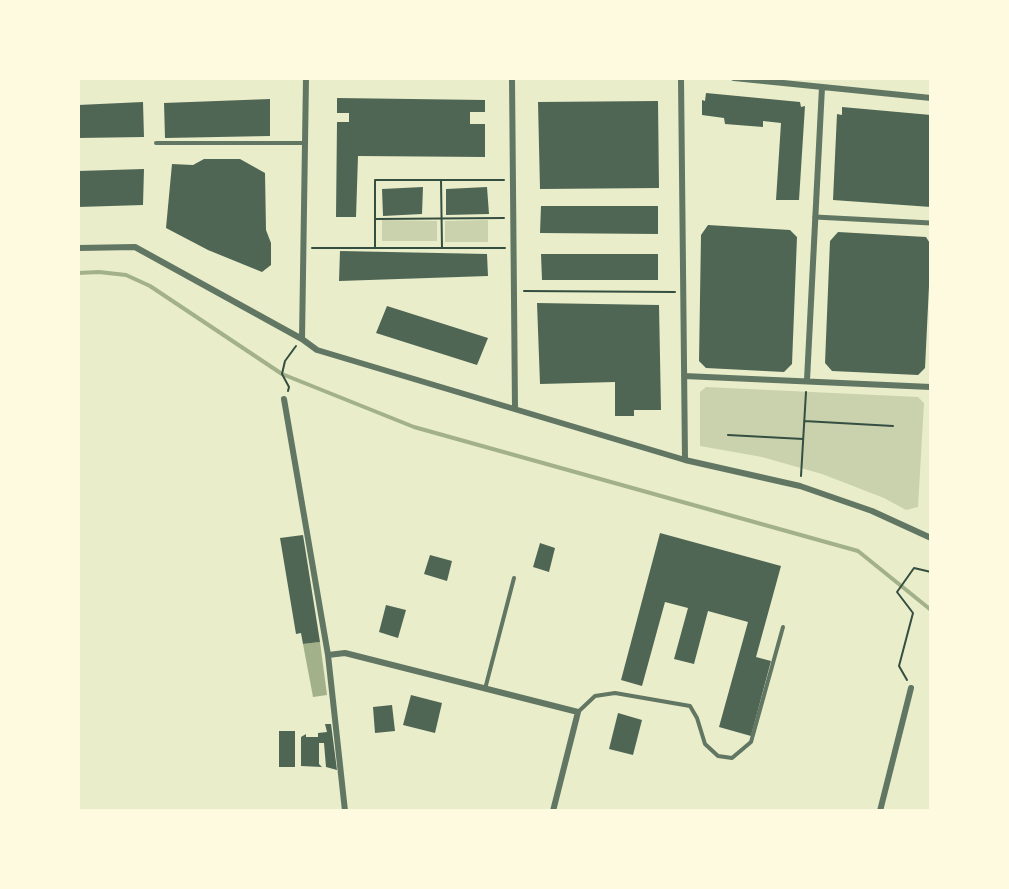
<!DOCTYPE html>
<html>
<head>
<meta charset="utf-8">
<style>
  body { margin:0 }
  #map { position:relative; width:1009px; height:889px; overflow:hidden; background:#e9edc9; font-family:"Open Sans",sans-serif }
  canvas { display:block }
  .frame { position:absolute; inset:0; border:80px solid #fefae0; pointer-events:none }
</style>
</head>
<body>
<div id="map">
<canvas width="1009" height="889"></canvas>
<div class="frame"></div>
</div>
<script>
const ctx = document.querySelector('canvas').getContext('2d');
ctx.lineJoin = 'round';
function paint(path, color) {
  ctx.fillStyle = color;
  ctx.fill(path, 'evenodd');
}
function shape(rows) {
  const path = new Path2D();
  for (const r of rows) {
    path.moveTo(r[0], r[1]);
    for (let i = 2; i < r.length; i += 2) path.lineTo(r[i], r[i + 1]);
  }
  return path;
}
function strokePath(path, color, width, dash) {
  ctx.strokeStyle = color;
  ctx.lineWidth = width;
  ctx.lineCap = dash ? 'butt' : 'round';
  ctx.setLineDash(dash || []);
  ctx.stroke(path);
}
paint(shape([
  [382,220,437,221,437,241,382,241],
  [488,220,488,242,445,242,445,221],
  [706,387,918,397,924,403,918,507,906,510,884,498,822,474,762,457,700,446,700,392]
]), '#cad2ad');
paint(shape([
  [320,642,327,695,313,697,303,644]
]), '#a3b18a');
strokePath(shape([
  [78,273,99,272,126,275,150,286,282,374,414,427,858,551,931,610]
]), '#a3b18a', 4);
paint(shape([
  [706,93,800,102,801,107,805,106,799,200,776,200,781,123,763,121,763,127,725,124,724,118,702,115,702,100,705,101],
  [337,98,485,100,485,112,470,112,470,124,485,124,485,157,358,156,356,217,336,217,337,122,349,122,349,113,337,113],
  [270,99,270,136,165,138,164,103],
  [658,101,659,188,540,189,538,102],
  [143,102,144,137,78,138,78,105],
  [842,107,931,115,931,207,833,200,837,114,842,115],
  [204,159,240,159,265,173,266,230,271,243,271,265,262,272,208,250,166,228,172,164,193,165],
  [144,169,143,205,78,207,78,171],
  [423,187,422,214,383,216,382,189],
  [487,187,489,214,446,215,446,189],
  [541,206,658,206,658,234,540,233],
  [708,225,790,230,797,237,792,364,784,372,706,368,699,361,701,235],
  [838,232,926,237,931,245,925,368,918,375,832,371,825,363,830,241],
  [340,251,487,254,488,276,339,281],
  [541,254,658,254,658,280,542,280],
  [537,303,659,305,661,410,634,410,634,416,615,416,615,382,540,384],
  [387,306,488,338,477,365,376,333],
  [660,533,781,566,756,657,771,661,751,736,719,727,748,622,708,611,694,664,674,659,688,608,665,602,642,686,621,680],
  [303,535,320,642,303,644,301,633,296,634,280,538],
  [540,543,555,548,549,572,533,567],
  [430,555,452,561,447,581,424,574],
  [386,605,406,610,398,638,379,632],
  [411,695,442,703,435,733,403,725],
  [392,705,395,731,375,733,373,707],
  [618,713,642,720,633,755,609,749],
  [325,724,331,724,337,770,326,767,324,743,319,743,319,764,322,767,301,766,301,737,306,734,306,737,318,737,318,733,327,732],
  [279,731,295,731,295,767,279,767]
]), '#4f6655');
strokePath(shape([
  [441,180,442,248],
  [375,219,504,218],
  [312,248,505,248],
  [375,248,375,180,504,180],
  [524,291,675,292],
  [288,391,289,387,282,374,285,361,296,346],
  [804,421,893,426],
  [728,435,803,439],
  [801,476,806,392],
  [907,680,899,666,913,613,897,592,914,568,931,572]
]), '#344e41', 2);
strokePath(shape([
  [156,143,305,143],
  [485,689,514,578],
  [578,712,595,696,615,693,690,706,697,718,705,744,718,756,732,758,751,742,783,627]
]), '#617663', 4);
strokePath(shape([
  [815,217,931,223]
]), '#617663', 5);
strokePath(shape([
  [512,78,515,408],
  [681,78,685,460],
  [734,78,931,98],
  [78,248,135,247,302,339,317,350,685,460,800,486,872,511,931,538],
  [302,339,306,78],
  [684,376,931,387],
  [807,380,822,87],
  [284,399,328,655,345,811],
  [328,655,345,653,578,712,553,811],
  [880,811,911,688]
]), '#617663', 6);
</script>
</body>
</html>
